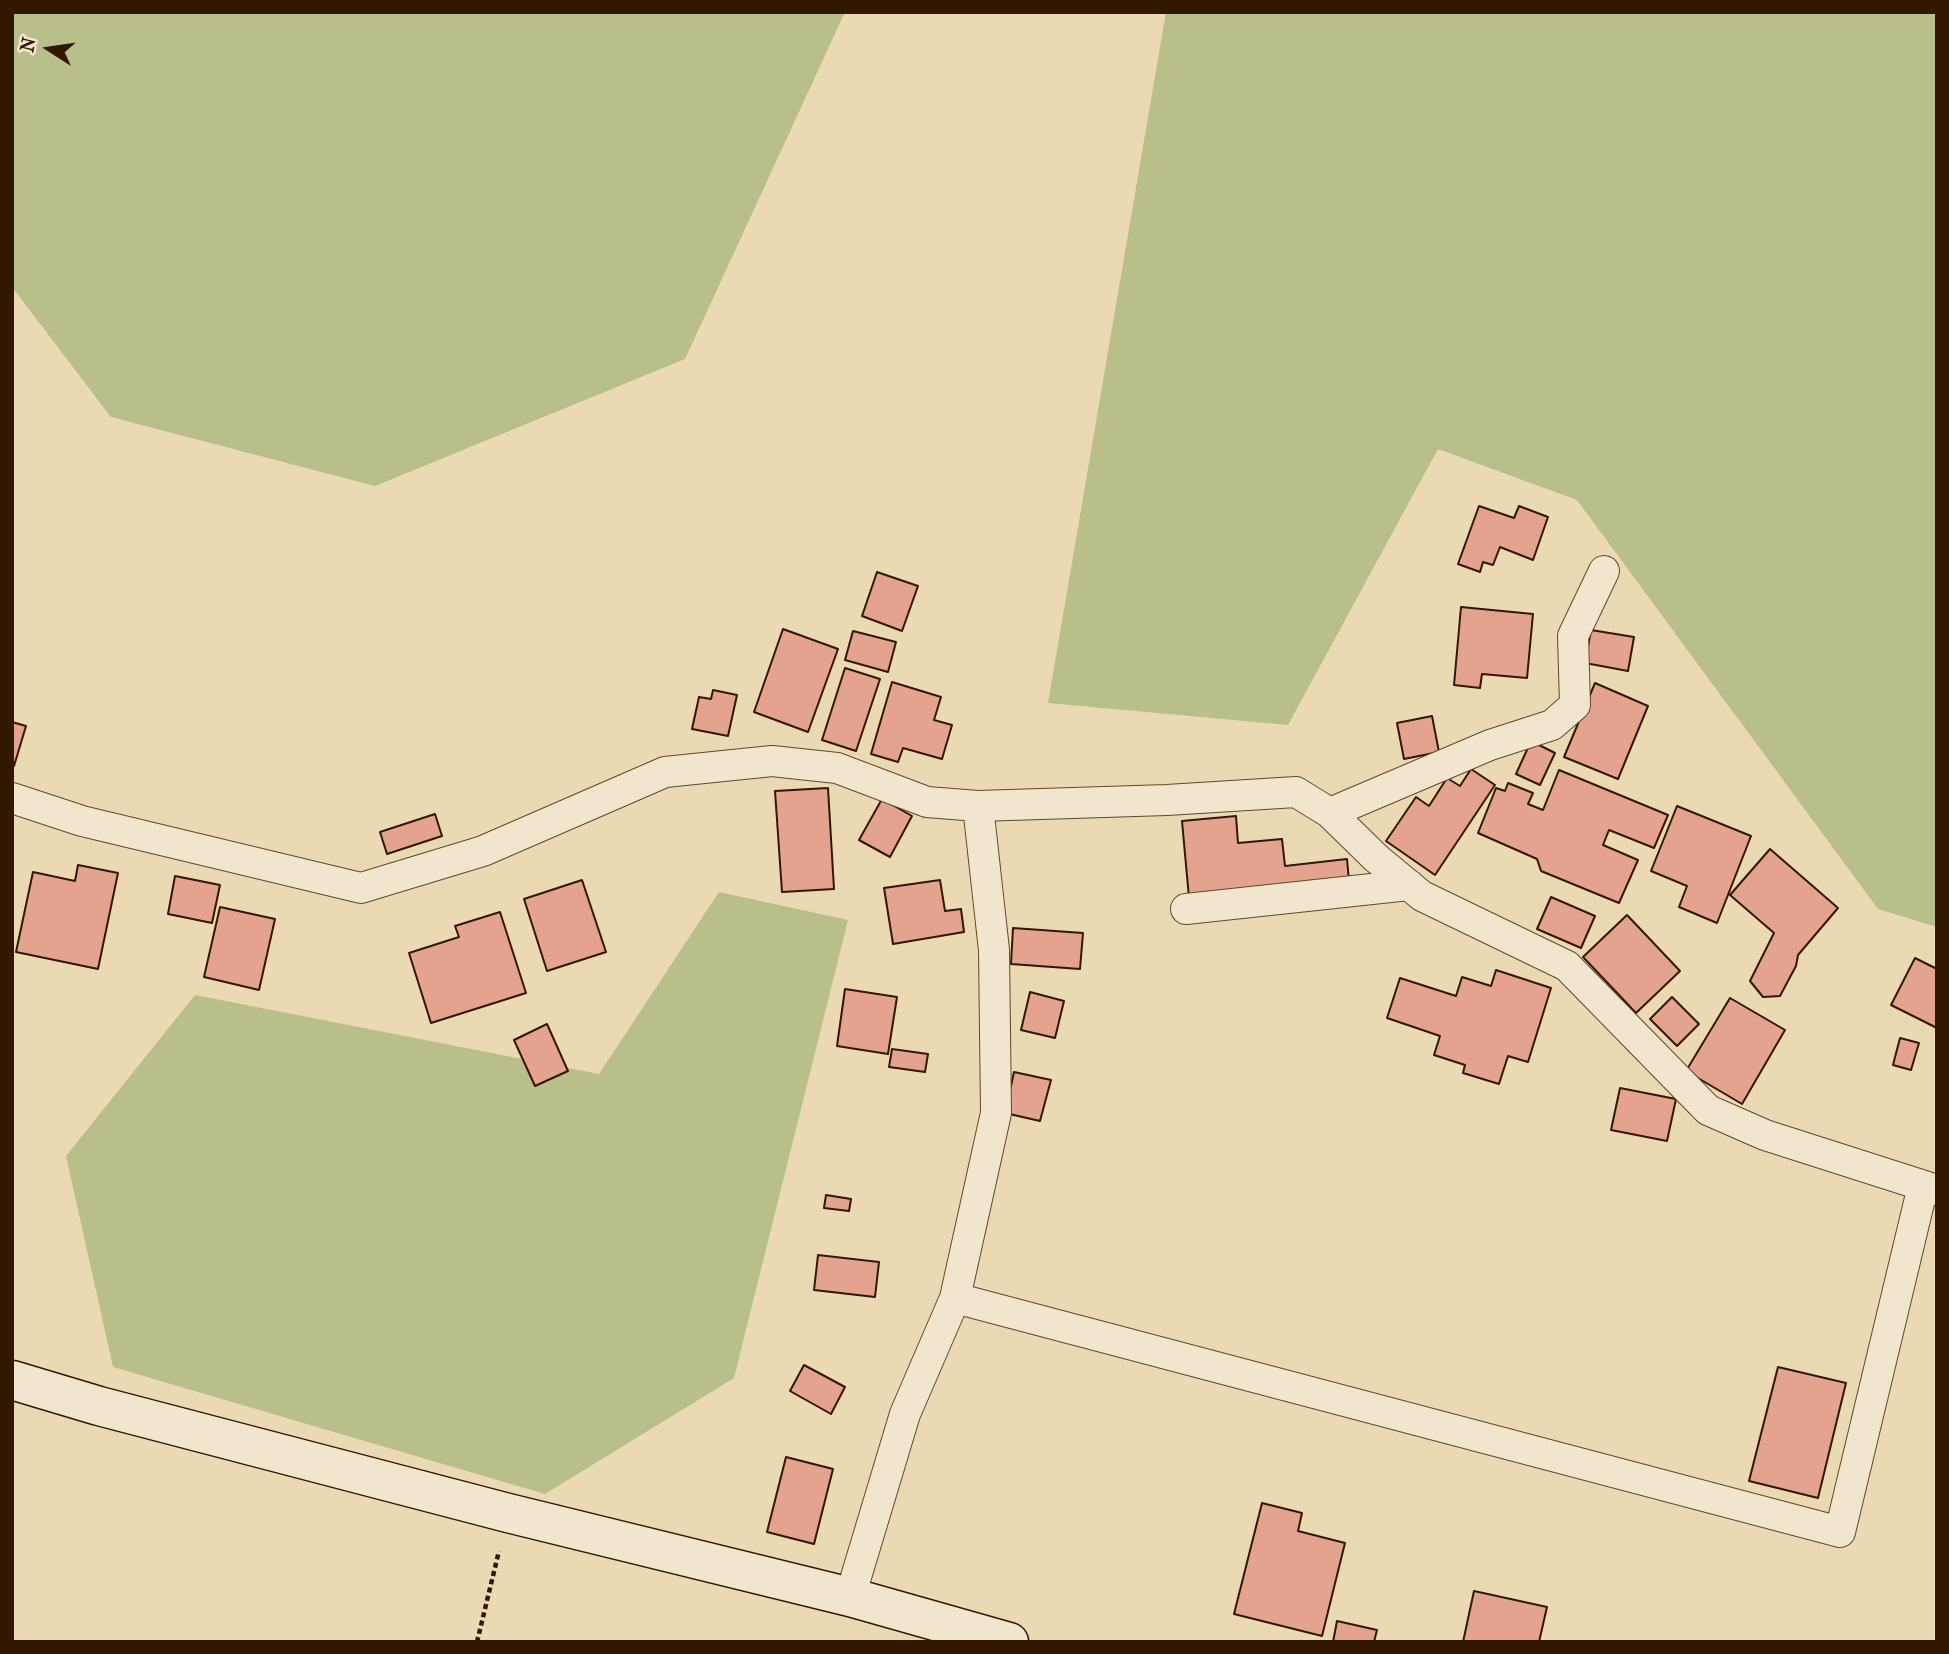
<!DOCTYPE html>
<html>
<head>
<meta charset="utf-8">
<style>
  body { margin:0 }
  #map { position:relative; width:1949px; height:1654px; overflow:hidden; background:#ead9b2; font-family:"IM FELL French Canon",serif }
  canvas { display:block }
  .frame { position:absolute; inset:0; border:14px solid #321701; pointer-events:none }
  .north { position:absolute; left:14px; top:14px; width:70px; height:70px; -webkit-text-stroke:5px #f1e6cd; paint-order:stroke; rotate:282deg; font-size:19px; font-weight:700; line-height:28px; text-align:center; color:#321701 }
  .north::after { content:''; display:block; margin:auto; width:24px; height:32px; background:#321701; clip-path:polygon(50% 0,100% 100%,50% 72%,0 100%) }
</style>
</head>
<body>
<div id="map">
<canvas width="1949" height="1654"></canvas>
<div class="frame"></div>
<div class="north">N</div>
</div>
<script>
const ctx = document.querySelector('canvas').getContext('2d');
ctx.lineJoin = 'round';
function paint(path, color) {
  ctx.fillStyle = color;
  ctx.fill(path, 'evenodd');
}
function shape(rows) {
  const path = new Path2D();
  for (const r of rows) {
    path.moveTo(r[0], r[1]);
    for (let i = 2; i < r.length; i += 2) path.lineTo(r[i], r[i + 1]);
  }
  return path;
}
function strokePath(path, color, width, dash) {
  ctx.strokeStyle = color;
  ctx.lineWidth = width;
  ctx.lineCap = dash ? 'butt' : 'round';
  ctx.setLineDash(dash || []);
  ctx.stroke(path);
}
paint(shape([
  [12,12,845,12,685,359,375,486,111,417,12,287],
  [1166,12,1937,12,1937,927,1878,909,1577,500,1438,449,1288,725,1048,703],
  [719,892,848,920,734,1378,545,1494,113,1367,66,1156,195,995,599,1074]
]), '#b8bf8b');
const building = shape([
  [1479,506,1514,518,1519,506,1548,517,1533,560,1500,547,1493,565,1483,562,1480,572,1458,564,1479,506],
  [877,572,918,586,902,631,862,616,877,572],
  [1461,607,1533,614,1527,678,1482,674,1480,688,1454,685,1461,607],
  [783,629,838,649,808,732,754,712,783,629],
  [1591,630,1634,637,1628,671,1585,663,1591,630],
  [853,631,896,642,888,672,845,660,853,631],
  [845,668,880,679,856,751,822,740,845,668],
  [892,682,941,697,934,720,952,725,942,759,903,748,898,762,871,754,892,682],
  [1595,683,1648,706,1618,779,1564,757,1595,683],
  [713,690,737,695,728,736,692,729,699,697,711,699,713,690],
  [1432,716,1439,752,1404,759,1397,723,1432,716],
  [12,722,26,726,14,766,12,766,12,722],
  [1531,741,1555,753,1540,785,1516,774,1531,741],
  [1471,769,1495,785,1435,875,1386,841,1416,797,1429,806,1447,778,1460,786,1471,769],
  [1559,770,1668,815,1654,848,1609,830,1603,845,1638,860,1619,903,1541,871,1537,859,1478,833,1496,788,1505,791,1508,783,1533,793,1528,804,1543,810,1559,770],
  [828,788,834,889,782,892,775,791,828,788],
  [882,799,912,816,890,857,859,840,882,799],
  [1677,806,1751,836,1717,923,1679,907,1687,886,1651,871,1677,806],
  [435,814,442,836,387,854,380,832,435,814],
  [1236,816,1238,843,1282,839,1285,866,1347,859,1349,881,1189,898,1182,821,1236,816],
  [1770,849,1838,908,1798,955,1796,966,1780,996,1763,997,1750,981,1774,933,1730,895,1770,849],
  [78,865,118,873,98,969,16,952,33,872,75,881,78,865],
  [175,876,220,885,212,923,168,914,175,876],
  [582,880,606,952,547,971,524,899,582,880],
  [940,880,945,911,961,909,964,932,893,944,884,888,940,880],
  [1551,897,1595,916,1581,948,1537,929,1551,897],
  [220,907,275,919,259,990,204,977,220,907],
  [500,912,526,993,431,1023,409,953,459,937,455,926,500,912],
  [1627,915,1680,971,1636,1013,1583,957,1627,915],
  [1013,928,1083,933,1080,969,1011,964,1013,928],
  [1915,958,1937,969,1937,1028,1891,1005,1915,958],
  [1496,970,1551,988,1528,1062,1508,1056,1499,1084,1463,1073,1465,1065,1434,1055,1440,1036,1387,1018,1400,978,1456,996,1462,977,1491,986,1496,970],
  [845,989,897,997,888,1054,837,1046,845,989],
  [1030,992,1064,1001,1055,1038,1021,1030,1030,992],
  [1672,997,1699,1024,1677,1046,1650,1019,1672,997],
  [1730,998,1785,1030,1742,1104,1686,1071,1730,998],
  [547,1024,568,1071,535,1086,514,1040,547,1024],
  [1900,1038,1919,1043,1911,1070,1893,1065,1900,1038],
  [892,1049,928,1054,925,1072,889,1067,892,1049],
  [1014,1072,1051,1080,1040,1121,1005,1113,1014,1072],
  [1620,1088,1676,1099,1667,1141,1611,1130,1620,1088],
  [826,1195,851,1199,849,1211,824,1208,826,1195],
  [818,1255,879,1262,875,1297,814,1290,818,1255],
  [804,1365,845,1387,831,1414,790,1391,804,1365],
  [1778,1367,1846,1383,1818,1498,1749,1481,1778,1367],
  [786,1457,833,1469,814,1544,767,1532,786,1457],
  [1262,1503,1302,1513,1298,1531,1345,1543,1322,1636,1234,1614,1262,1503],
  [1474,1591,1547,1607,1539,1642,1463,1642,1474,1591],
  [1337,1621,1377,1630,1374,1642,1333,1642,1337,1621]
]);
paint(building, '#e3a38f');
strokePath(building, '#321701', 2);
const street = shape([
  [12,798,82,821,361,888,483,851,665,772,772,761,837,768,927,802,978,806,1167,800,1296,792,1330,813,1376,858,1422,896,1567,966,1708,1110,1765,1135,1937,1190],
  [1330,813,1490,745,1552,725,1575,705,1573,636,1604,571],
  [1186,909,1409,885],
  [955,1298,1840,1532,1923,1186],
  [850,1597,905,1414,955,1298,996,1113,994,950,978,806]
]);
const secondary = shape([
  [12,1380,99,1406,508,1513,850,1597,1009,1642]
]);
strokePath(street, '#60482d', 32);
strokePath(secondary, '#321701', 41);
strokePath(shape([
  [477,1642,499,1551]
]), '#321701', 4.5, [5, 3.5]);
strokePath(street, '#f1e6cd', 30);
strokePath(secondary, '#f1e6cd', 38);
</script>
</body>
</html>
